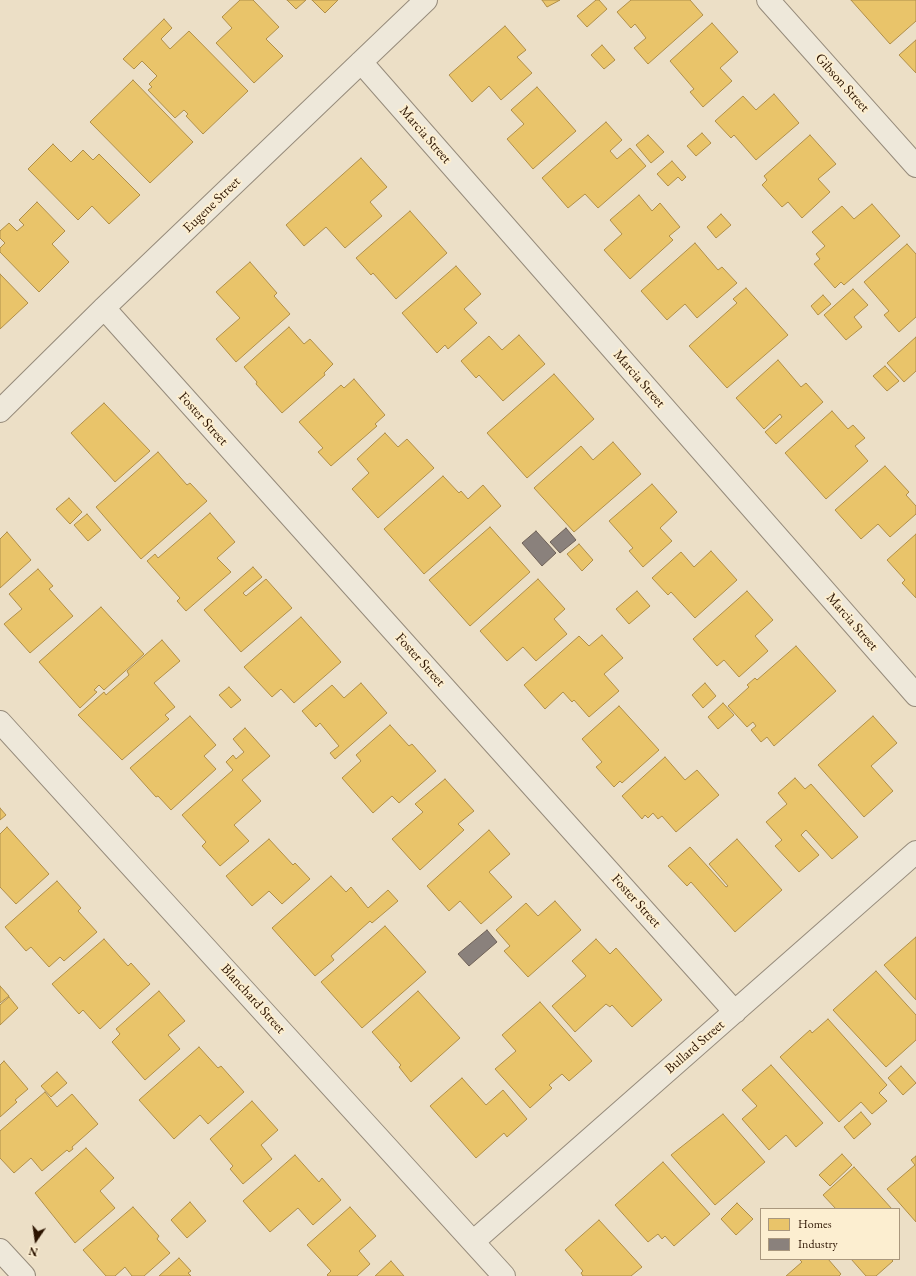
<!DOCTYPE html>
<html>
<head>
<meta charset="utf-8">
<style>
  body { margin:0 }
  #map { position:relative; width:916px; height:1276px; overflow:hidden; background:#ecdfc6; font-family:"EB Garamond",serif }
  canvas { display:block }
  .legend { position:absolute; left:760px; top:1208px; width:140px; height:52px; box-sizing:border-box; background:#fceed0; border:1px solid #a9977d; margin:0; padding:5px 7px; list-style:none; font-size:12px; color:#2c1400 }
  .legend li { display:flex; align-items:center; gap:8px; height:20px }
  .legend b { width:20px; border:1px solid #a9977d }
  .north { position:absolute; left:16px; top:1220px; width:40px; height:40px; -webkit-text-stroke:3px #fceed0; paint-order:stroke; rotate:193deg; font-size:11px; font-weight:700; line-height:16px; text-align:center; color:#2c1400 }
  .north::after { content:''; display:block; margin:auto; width:14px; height:18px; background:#2c1400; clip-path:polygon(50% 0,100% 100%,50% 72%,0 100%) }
</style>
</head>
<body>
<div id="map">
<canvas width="916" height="1276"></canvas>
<ul class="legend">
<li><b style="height:11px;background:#e9c46a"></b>Homes</li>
<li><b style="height:11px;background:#8a817c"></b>Industry</li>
</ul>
<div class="north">N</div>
</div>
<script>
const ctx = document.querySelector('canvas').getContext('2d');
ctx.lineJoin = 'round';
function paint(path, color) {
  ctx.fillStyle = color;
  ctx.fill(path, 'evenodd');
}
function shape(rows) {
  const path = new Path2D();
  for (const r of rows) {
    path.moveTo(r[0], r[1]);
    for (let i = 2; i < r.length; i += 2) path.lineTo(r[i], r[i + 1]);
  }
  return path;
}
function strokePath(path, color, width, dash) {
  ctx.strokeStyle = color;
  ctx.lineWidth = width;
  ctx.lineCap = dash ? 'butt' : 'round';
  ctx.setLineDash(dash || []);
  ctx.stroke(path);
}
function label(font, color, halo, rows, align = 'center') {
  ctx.font = font + ' "EB Garamond",serif';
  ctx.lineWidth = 4;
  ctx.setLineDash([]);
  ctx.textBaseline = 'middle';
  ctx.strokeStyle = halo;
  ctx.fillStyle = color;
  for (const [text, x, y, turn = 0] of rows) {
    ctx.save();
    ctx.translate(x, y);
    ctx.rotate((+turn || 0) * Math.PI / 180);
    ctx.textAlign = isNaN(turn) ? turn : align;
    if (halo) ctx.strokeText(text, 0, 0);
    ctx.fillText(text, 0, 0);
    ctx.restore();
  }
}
const homes = shape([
  [240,0,253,0,279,27,266,39,283,56,254,83,216,43,232,28,222,17,240,0],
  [287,0,306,0,296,9,287,0],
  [312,0,338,0,325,13,312,0],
  [542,0,560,0,547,7,542,0],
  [596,0,599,0,607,9,587,27,577,16,596,0],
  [631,0,690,0,703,15,648,64,634,48,646,38,635,24,631,28,617,12,631,0],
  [851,0,916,0,916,21,890,44,851,0],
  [164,19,172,28,161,39,170,49,189,31,248,91,203,134,186,116,188,114,184,110,175,118,148,90,152,87,149,84,157,76,142,61,134,69,123,59,164,19],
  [712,23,738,52,720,68,732,81,703,107,690,92,694,89,670,61,712,23],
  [505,26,526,50,517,57,532,73,501,100,489,86,472,102,449,75,505,26],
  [916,40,916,73,899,55,916,40],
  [602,45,615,60,604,69,591,55,602,45],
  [133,80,193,142,150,183,90,122,133,80],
  [537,87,576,131,533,169,507,139,524,124,511,110,537,87],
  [774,94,799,123,756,160,734,135,731,138,715,121,743,96,756,110,774,94],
  [606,122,622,140,610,151,617,159,630,148,646,166,598,208,585,194,568,208,542,178,606,122],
  [702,133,711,143,696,156,687,146,702,133],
  [648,135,664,152,651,163,636,145,648,135],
  [810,135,836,164,818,179,830,192,802,218,788,202,782,207,762,185,767,180,764,176,810,135],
  [53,144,71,162,83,150,93,160,99,154,140,195,109,224,92,206,78,220,28,169,53,144],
  [361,158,387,187,370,202,382,216,345,248,326,227,304,246,286,225,361,158],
  [672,161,686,177,682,181,678,177,668,186,657,174,672,161],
  [639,195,652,211,660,203,680,227,669,236,673,240,630,279,604,250,622,234,610,220,639,195],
  [37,202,65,231,52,244,69,262,39,292,0,252,0,248,5,243,0,238,0,231,9,223,17,231,24,225,19,220,37,202],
  [872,204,900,236,844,285,841,282,835,288,814,264,820,259,816,254,825,246,812,232,842,206,854,219,872,204],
  [410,211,447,253,396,299,373,273,371,275,356,258,410,211],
  [721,214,731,225,716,238,707,227,721,214],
  [695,243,718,270,722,267,737,283,697,318,685,304,667,320,641,291,695,243],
  [907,244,916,254,916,317,899,332,884,315,889,311,864,282,907,244],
  [250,262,277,293,274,296,290,314,236,362,216,339,240,318,216,292,250,262],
  [456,266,481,294,464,309,477,323,448,349,445,345,437,353,402,313,456,266],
  [0,274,28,303,0,329,0,274],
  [746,288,788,335,727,388,689,346,737,303,733,299,746,288],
  [853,289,868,305,854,317,862,327,846,340,824,315,853,289],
  [823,295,831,304,818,315,811,306,823,295],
  [289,327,304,344,310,339,333,364,324,373,325,375,282,413,256,384,257,382,244,367,289,327],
  [519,335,545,364,503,401,479,375,476,378,461,361,489,336,502,350,519,335],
  [916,337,916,371,904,382,887,363,916,337],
  [778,360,801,387,806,383,823,402,776,444,765,432,782,417,780,414,764,429,736,398,778,360],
  [885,366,899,381,887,391,873,376,885,366],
  [554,374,594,419,527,478,487,433,554,374],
  [354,379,385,415,375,424,377,426,331,466,318,452,323,448,299,422,341,385,344,388,354,379],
  [104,403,150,451,115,482,71,433,104,403],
  [832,411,848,429,853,425,865,438,855,446,868,461,826,499,785,453,832,411],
  [385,433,398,447,407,439,434,468,378,518,352,489,369,473,357,459,385,433],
  [613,442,641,474,574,532,534,488,581,446,593,460,613,442],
  [158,452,187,485,190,483,207,501,141,559,96,507,158,452],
  [885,466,909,492,906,495,916,506,916,514,890,537,878,524,861,539,835,510,885,466],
  [443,476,459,493,461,491,468,499,483,485,501,506,424,574,384,529,443,476],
  [652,484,677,512,660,528,672,541,643,567,629,551,633,548,609,521,652,484],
  [69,498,82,512,70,524,56,509,69,498],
  [210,513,235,542,217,558,231,572,186,611,177,601,180,598,147,561,155,554,158,558,210,513],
  [87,514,101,530,88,541,74,525,87,514],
  [490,527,530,572,470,626,429,580,490,527],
  [7,532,31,560,0,588,0,539,7,532],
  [916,534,916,598,902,583,905,580,887,560,916,534],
  [579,544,593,560,582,571,567,554,579,544],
  [711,551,737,580,695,618,671,592,668,595,652,578,681,552,694,567,711,551],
  [253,567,262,577,243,593,246,596,266,579,292,608,241,652,204,610,253,567],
  [38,569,53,586,49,589,73,616,30,653,4,624,22,609,9,594,38,569],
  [538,579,565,609,554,619,567,634,536,661,523,647,507,661,480,631,538,579],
  [637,591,650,606,629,624,616,609,637,591],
  [747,591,773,620,755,636,768,651,739,677,724,660,717,666,693,639,747,591],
  [101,607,144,654,104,690,99,685,94,690,97,692,80,708,39,662,101,607],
  [301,617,341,662,294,703,281,689,272,697,244,667,301,617],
  [602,635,623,658,604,674,619,691,589,717,574,700,572,702,563,692,545,709,524,685,579,636,589,646,602,635],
  [162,640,180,661,154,683,175,707,165,715,169,719,122,760,78,715,104,692,106,695,129,675,127,671,162,640],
  [796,646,836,691,774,746,767,737,761,742,751,730,756,726,753,722,747,727,728,706,749,687,747,685,755,678,757,680,796,646],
  [361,683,387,713,335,759,330,753,339,746,320,723,316,727,302,711,332,685,344,698,361,683],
  [705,683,716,696,703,708,692,695,705,683],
  [229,687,241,700,231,708,219,695,229,687],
  [723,703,734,715,718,729,708,717,723,703],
  [619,706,659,750,622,783,620,781,614,787,596,767,602,762,582,739,619,706],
  [190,716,216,745,204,756,216,769,171,810,158,796,156,797,130,768,190,716],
  [873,716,897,743,871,766,893,791,864,817,818,765,873,716],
  [390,725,409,746,412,744,436,771,399,803,392,796,373,813,342,778,361,761,356,755,390,725],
  [245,728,270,756,242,780,261,801,234,825,249,841,220,866,202,846,206,842,182,815,233,770,226,762,233,755,236,759,244,752,233,739,245,728],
  [665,757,685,780,697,770,719,795,676,832,662,816,658,819,653,813,648,818,645,815,642,819,622,796,665,757],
  [795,778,805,789,811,784,858,837,832,859,806,830,801,835,819,855,799,872,775,846,782,840,766,822,787,804,778,793,795,778],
  [445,779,474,811,458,824,464,830,420,870,392,839,423,812,415,804,445,779],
  [0,808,6,815,0,820,0,808],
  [7,827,49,874,16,904,0,887,0,834,7,827],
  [489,830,510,854,489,872,512,897,481,924,460,901,449,911,427,886,489,830],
  [269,839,293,865,295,863,310,879,282,904,269,891,252,906,226,876,269,839],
  [737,839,782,890,735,932,691,882,687,886,668,866,690,847,726,887,728,886,709,864,737,839],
  [331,876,346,892,351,887,368,908,388,890,398,901,372,923,370,921,331,956,334,960,315,976,272,928,331,876],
  [57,881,81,908,78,911,97,932,64,961,60,957,49,967,31,947,26,951,5,927,57,881],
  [555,901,581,930,528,977,504,951,510,946,496,930,526,903,538,916,555,901],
  [385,926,426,972,362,1028,321,982,385,926],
  [916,937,916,1000,884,965,916,937],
  [104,939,128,966,131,963,150,984,100,1029,83,1010,79,1014,52,984,104,939],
  [596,939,610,954,616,948,662,1000,632,1027,612,1005,610,1007,606,1004,575,1032,552,1006,586,976,572,961,596,939],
  [876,971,916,1015,916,1040,886,1067,833,1010,876,971],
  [0,986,9,996,0,1003,0,986],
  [159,991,185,1021,168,1035,180,1049,145,1080,112,1042,120,1034,116,1029,159,991],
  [418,991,460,1038,411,1082,399,1067,401,1065,372,1032,418,991],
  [9,997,18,1008,0,1025,0,1005,9,997],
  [540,1002,592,1061,569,1081,562,1074,549,1085,552,1088,530,1108,495,1069,516,1051,502,1035,540,1002],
  [828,1019,887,1085,879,1093,887,1101,872,1114,861,1102,839,1122,780,1057,810,1030,812,1033,828,1019],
  [199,1047,218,1068,221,1066,244,1092,208,1124,200,1115,174,1139,139,1100,199,1047],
  [4,1061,28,1089,15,1100,17,1102,0,1117,0,1065,4,1061],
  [771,1065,823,1123,796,1147,786,1135,769,1150,742,1119,757,1106,742,1090,771,1065],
  [901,1066,916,1083,903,1095,888,1078,901,1066],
  [57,1072,67,1083,51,1097,41,1086,57,1072],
  [462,1078,486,1105,503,1090,527,1119,507,1137,504,1133,476,1158,430,1106,462,1078],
  [45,1092,57,1107,72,1094,98,1124,72,1147,73,1149,69,1152,67,1150,42,1171,31,1158,14,1173,0,1158,0,1131,45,1092],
  [252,1101,278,1130,261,1145,272,1159,243,1184,230,1169,233,1166,210,1139,252,1101],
  [861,1112,871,1124,854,1139,844,1127,861,1112],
  [723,1114,765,1162,715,1205,671,1155,723,1114],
  [86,1148,114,1178,100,1191,115,1208,75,1243,35,1193,86,1148],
  [842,1154,852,1165,830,1186,819,1175,842,1154],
  [295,1155,319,1182,322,1178,341,1200,313,1225,298,1208,270,1232,243,1201,295,1155],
  [916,1156,916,1222,887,1189,915,1165,911,1160,916,1156],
  [663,1162,710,1214,674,1246,665,1236,662,1239,658,1234,648,1242,615,1205,663,1162],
  [854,1167,892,1209,836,1209,823,1195,854,1167],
  [190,1202,206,1221,187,1238,171,1220,190,1202],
  [737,1203,753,1219,736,1235,721,1219,737,1203],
  [133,1207,159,1236,157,1239,170,1253,144,1276,132,1276,125,1267,115,1276,106,1276,83,1250,133,1207],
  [350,1207,376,1236,359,1251,370,1264,357,1276,328,1276,327,1275,331,1271,307,1245,350,1207],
  [599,1220,642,1267,631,1276,583,1276,581,1273,583,1271,565,1250,599,1220],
  [179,1258,191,1271,188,1273,191,1276,159,1276,179,1258],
  [799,1259,828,1259,841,1274,839,1276,786,1276,802,1262,799,1259],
  [851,1259,891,1259,893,1261,876,1276,866,1276,851,1259],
  [391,1261,404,1276,375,1276,391,1261]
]);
paint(homes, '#e9c46a');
strokePath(homes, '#b08f4a', 1);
const industry = shape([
  [566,528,576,540,560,553,550,542,566,528],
  [536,531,556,553,542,566,522,543,536,531],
  [487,930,497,942,469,966,458,954,487,930]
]);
paint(industry, '#8a817c');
strokePath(industry, '#6e6057', 1);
const minor = shape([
  [768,0,916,166],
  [361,62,916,695],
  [104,308,735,1012],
  [0,411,104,308,426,0],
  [0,722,504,1276],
  [474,1241,916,852],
  [0,1250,24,1276]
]);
strokePath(minor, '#968b7b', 24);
strokePath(minor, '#eee8da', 22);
label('14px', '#2c1400', '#fceed0', [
  ["Gibson Street",842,83,48],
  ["Marcia Street",425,135,49],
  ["Eugene Street",212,205,-44],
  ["Marcia Street",639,379,49],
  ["Foster Street",203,419,48],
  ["Marcia Street",852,622,49],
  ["Foster Street",420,660,48],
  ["Foster Street",636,901,48],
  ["Blanchard Street",253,999,48],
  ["Bullard Street",695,1047,-41]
]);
</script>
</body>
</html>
